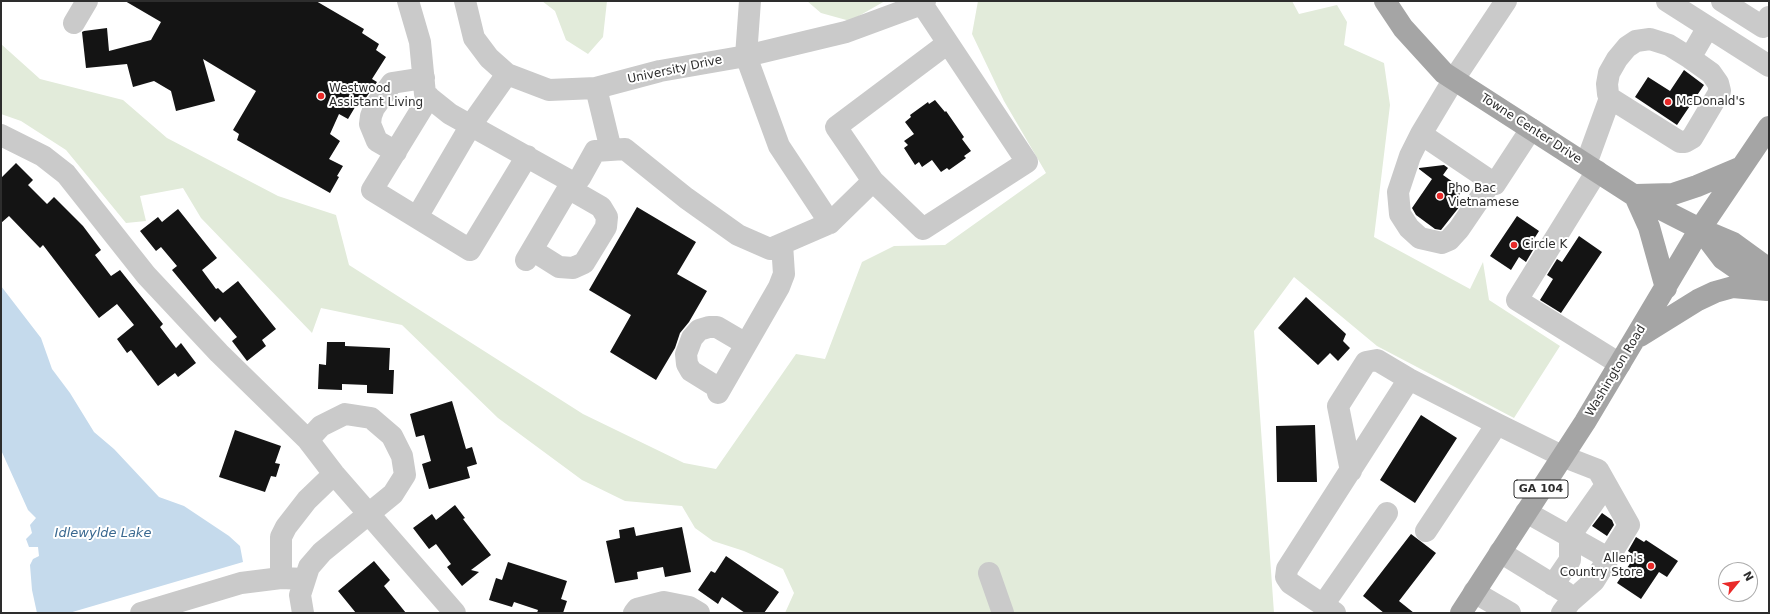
<!DOCTYPE html>
<html>
<head>
<meta charset="utf-8">
<style>
  body { margin:0 }
  #map { position:relative; width:1770px; height:614px; overflow:hidden; background:#fff; font-family:"DejaVu Sans",sans-serif }
  canvas { display:block }
  .frame { position:absolute; inset:0; border:2px solid #2d2d2d; pointer-events:none }
  .north { position:absolute; left:1718px; top:562px; width:40px; height:40px; box-sizing:border-box; background:#fff; border:1px solid #ababab; border-radius:50%; rotate:61deg; font-size:11px; font-weight:700; line-height:16px; text-align:center; color:#2d2d2d }
  .north::after { content:''; display:block; margin:auto; width:14px; height:18px; background:#e92a29; clip-path:polygon(50% 0,100% 100%,50% 72%,0 100%) }
</style>
</head>
<body>
<div id="map">
<canvas width="1770" height="614"></canvas>
<div class="frame"></div>
<div class="north">N</div>
</div>
<script>
const ctx = document.querySelector('canvas').getContext('2d');
ctx.lineJoin = 'round';
function paint(path, color) {
  ctx.fillStyle = color;
  ctx.fill(path, 'evenodd');
}
function shape(rows) {
  const path = new Path2D();
  for (const r of rows) {
    path.moveTo(r[0], r[1]);
    for (let i = 2; i < r.length; i += 2) path.lineTo(r[i], r[i + 1]);
  }
  return path;
}
function strokePath(path, color, width, dash) {
  ctx.strokeStyle = color;
  ctx.lineWidth = width;
  ctx.lineCap = dash ? 'butt' : 'round';
  ctx.setLineDash(dash || []);
  ctx.stroke(path);
}
function label(font, color, halo, rows, align = 'center') {
  ctx.font = font + ' "DejaVu Sans",sans-serif';
  ctx.lineWidth = 4;
  ctx.setLineDash([]);
  ctx.textBaseline = 'middle';
  ctx.strokeStyle = halo;
  ctx.fillStyle = color;
  for (const [text, x, y, turn = 0] of rows) {
    ctx.save();
    ctx.translate(x, y);
    ctx.rotate((+turn || 0) * Math.PI / 180);
    ctx.textAlign = isNaN(turn) ? turn : align;
    if (halo) ctx.strokeText(text, 0, 0);
    ctx.fillText(text, 0, 0);
    ctx.restore();
  }
}
paint(shape([
  [542,1,607,1,603,37,588,54,566,40,555,11],
  [807,1,885,1,850,21,821,13],
  [978,1,1292,1,1299,14,1337,5,1347,22,1344,45,1384,63,1390,105,1374,237,1470,289,1483,262,1489,300,1560,346,1514,418,1377,346,1294,277,1254,331,1274,613,785,613,794,593,783,569,744,551,713,541,695,528,682,506,625,501,582,480,498,418,402,325,321,308,312,333,201,218,183,188,140,196,146,221,126,223,66,150,21,121,1,114,1,44,40,79,123,100,167,138,278,196,336,215,349,265,583,414,684,463,716,469,796,354,825,359,862,262,894,246,945,245,1046,173,1004,101,972,34]
]), '#e2ebda');
paint(shape([
  [1,286,41,338,52,369,70,393,94,432,114,449,159,497,184,506,229,536,240,546,243,562,69,613,37,613,32,590,30,565,33,559,39,556,38,547,29,547,26,539,32,533,30,525,36,518,28,510,1,450]
]), '#c5daec');
paint(shape([
  [125,1,316,1,364,29,362,33,379,44,376,50,386,57,372,79,377,82,365,99,361,97,348,119,339,114,330,134,340,141,329,159,343,166,337,176,339,177,330,193,237,140,239,134,233,130,256,91,203,59,215,101,176,111,171,91,154,81,133,87,127,64,86,68,82,32,84,31,107,28,109,51,151,40,161,22],
  [1684,70,1704,85,1677,125,1635,97,1648,77,1670,91],
  [935,100,945,112,946,111,964,137,962,139,971,151,964,156,966,158,949,170,947,168,941,172,932,160,922,167,919,162,915,165,904,148,908,145,904,141,914,134,905,122,911,117,910,115,928,102,929,104],
  [16,163,33,180,28,185,47,204,54,197,83,226,101,250,95,255,111,276,120,270,163,324,160,327,176,348,181,343,196,363,178,377,175,373,158,386,131,350,127,353,117,339,134,325,117,304,99,318,43,245,40,248,9,216,1,223,1,178],
  [1444,165,1448,168,1443,175,1463,189,1455,202,1460,206,1441,230,1435,229,1416,215,1412,208,1432,179,1419,169,1419,168],
  [637,207,696,242,677,274,707,291,689,322,680,333,675,348,656,380,610,352,631,315,589,290],
  [178,209,217,258,202,270,216,289,218,288,223,293,238,281,276,329,262,340,266,346,247,361,232,341,237,337,220,317,215,322,172,270,177,266,161,247,156,251,140,231,158,217,162,222],
  [1517,216,1539,231,1532,242,1536,245,1526,262,1519,257,1511,270,1490,256],
  [1579,236,1602,252,1561,313,1540,300,1553,279,1547,275,1557,259,1562,262],
  [1306,297,1346,334,1343,341,1350,348,1338,361,1330,353,1318,365,1278,328],
  [327,342,345,342,345,346,390,348,389,370,394,370,393,394,367,393,367,385,342,384,342,390,318,389,319,364,326,365],
  [452,401,466,449,472,447,477,464,467,467,470,478,429,489,422,464,431,461,424,435,416,437,410,414],
  [1421,415,1457,438,1415,503,1380,480],
  [1315,425,1317,482,1277,482,1276,426],
  [235,430,281,446,275,463,280,464,276,477,271,476,265,492,219,477],
  [455,505,465,518,463,519,491,555,471,570,479,572,462,586,447,567,451,564,436,544,429,549,413,528,432,514,436,520],
  [1602,513,1612,520,1614,525,1607,536,1592,526],
  [634,527,636,536,682,527,691,572,665,577,663,567,637,572,638,579,615,583,606,541,620,538,619,530],
  [1411,534,1436,553,1399,601,1414,613,1384,613,1363,596],
  [1636,537,1644,542,1646,540,1678,561,1667,577,1659,572,1641,599,1617,583,1635,556,1628,551],
  [726,556,779,592,764,613,745,613,722,597,718,604,698,590,711,571,715,573],
  [374,561,390,580,384,586,406,613,356,613,338,591],
  [508,562,567,581,561,599,567,601,563,613,537,613,538,610,514,602,512,607,489,600,496,578,502,580]
]), '#141414');
strokePath(shape([
  [408,1,420,42,425,94,450,114,572,182,580,178,595,151,625,149,686,198,738,235,770,249,830,223,873,181,923,229,1027,162,922,4],
  [465,1,474,38,489,58,507,74,549,90,596,88,660,71,746,56,846,32,922,4,925,1],
  [750,1,746,56,779,146,830,223],
  [1506,1,1454,79,1421,134,1495,184,1531,129],
  [1667,1,1769,66],
  [1722,1,1763,27,1769,17],
  [74,23,87,1],
  [1650,39,1669,45,1690,58,1711,73,1718,83,1720,91,1692,138,1685,142,1680,142,1610,98,1608,94,1607,84,1609,73,1617,59,1627,47,1636,41,1650,39],
  [1690,58,1708,27],
  [596,88,611,150],
  [429,97,372,190,470,250,527,156],
  [1421,134,1410,156,1398,192,1400,214,1409,228,1420,238,1442,243,1449,240,1459,229,1491,182,1495,184],
  [1,135,43,156,66,174,146,275,219,353,308,440,334,474,455,613],
  [396,152,377,141,370,124,371,116,374,108,392,83,424,78],
  [1586,164,1610,98],
  [1597,171,1517,300,1620,364],
  [873,181,836,127,948,43],
  [417,217,471,125,507,74],
  [532,250,559,267,573,268,584,263,606,227,607,217,601,207,568,188],
  [526,260,572,182],
  [720,389,691,371,687,364,686,354,692,338,699,330,709,327,717,327,746,344],
  [718,393,779,287,784,274,782,244],
  [1351,471,1338,406,1366,362,1377,360,1409,379,1497,424,1562,456,1598,470,1629,525,1594,581,1570,602,1562,613],
  [1526,512,1608,558],
  [1426,531,1497,424],
  [1500,552,1565,592],
  [989,573,1003,613],
  [281,578,281,537,286,527,307,500,334,474],
  [1553,585,1570,560,1570,536,1606,485],
  [1474,592,1510,613],
  [1323,605,1387,513],
  [141,613,241,583,281,578,305,579],
  [303,613,300,595,309,567,322,552,393,494,405,475,402,456,392,436,371,418,345,414,321,426,308,440],
  [634,613,637,609,664,602,689,607,699,613],
  [1335,613,1290,583,1286,577,1287,569,1409,379]
]), '#cacaca', 22);
strokePath(shape([
  [1385,1,1403,28,1444,73,1635,196,1700,229,1733,243,1769,269],
  [1636,195,1673,194,1697,186,1742,167],
  [1635,196,1649,227,1666,288],
  [1701,230,1723,259,1765,288],
  [1640,336,1698,300,1715,292,1733,287,1767,290],
  [1461,613,1585,422,1700,229,1769,127]
]), '#a5a5a5', 22);
for (const [x, y, r, color] of [
  [321,96,4,"#e92a29"],
  [1668,102,4,"#e92a29"],
  [1440,196,4,"#e92a29"],
  [1514,245,4,"#e92a29"],
  [1651,566,4,"#e92a29"]
]) {
  const dot = new Path2D();
  dot.arc(x, y, r, 0, 2 * Math.PI);
  ctx.fillStyle = color;
  ctx.fill(dot);
  strokePath(dot, '#fff', 1.5);
}
for (const [x, y, w] of [
  [1541,489,54]
]) {
  const box = new Path2D();
  box.roundRect(x - w / 2, y - 9, w, 18, 3);
  ctx.fillStyle = '#fff';
  ctx.fill(box);
  strokePath(box, '#2d2d2d', 1);
}
label('bold 11px', '#2d2d2d', null, [
  ["GA 104",1541,489]
]);
label('12px', '#2d2d2d', '#fff', [
  ["University Drive",675,70,-12],
  ["Towne Center Drive",1531,129,33],
  ["Washington Road",1616,371,-59]
]);
label('12px', '#2d2d2d', '#fff', [
  ["Westwood",329,89],
  ["Assistant Living",329,103],
  ["McDonald's",1676,102],
  ["Pho Bac",1448,189],
  ["Vietnamese",1448,203],
  ["Circle K",1522,245],
  ["Allen's",1643,559,"right"],
  ["Country Store",1643,573,"right"]
], 'left');
label('italic 13px', '#396890', '#fff', [
  ["Idlewylde Lake",103,534]
]);
</script>
</body>
</html>
